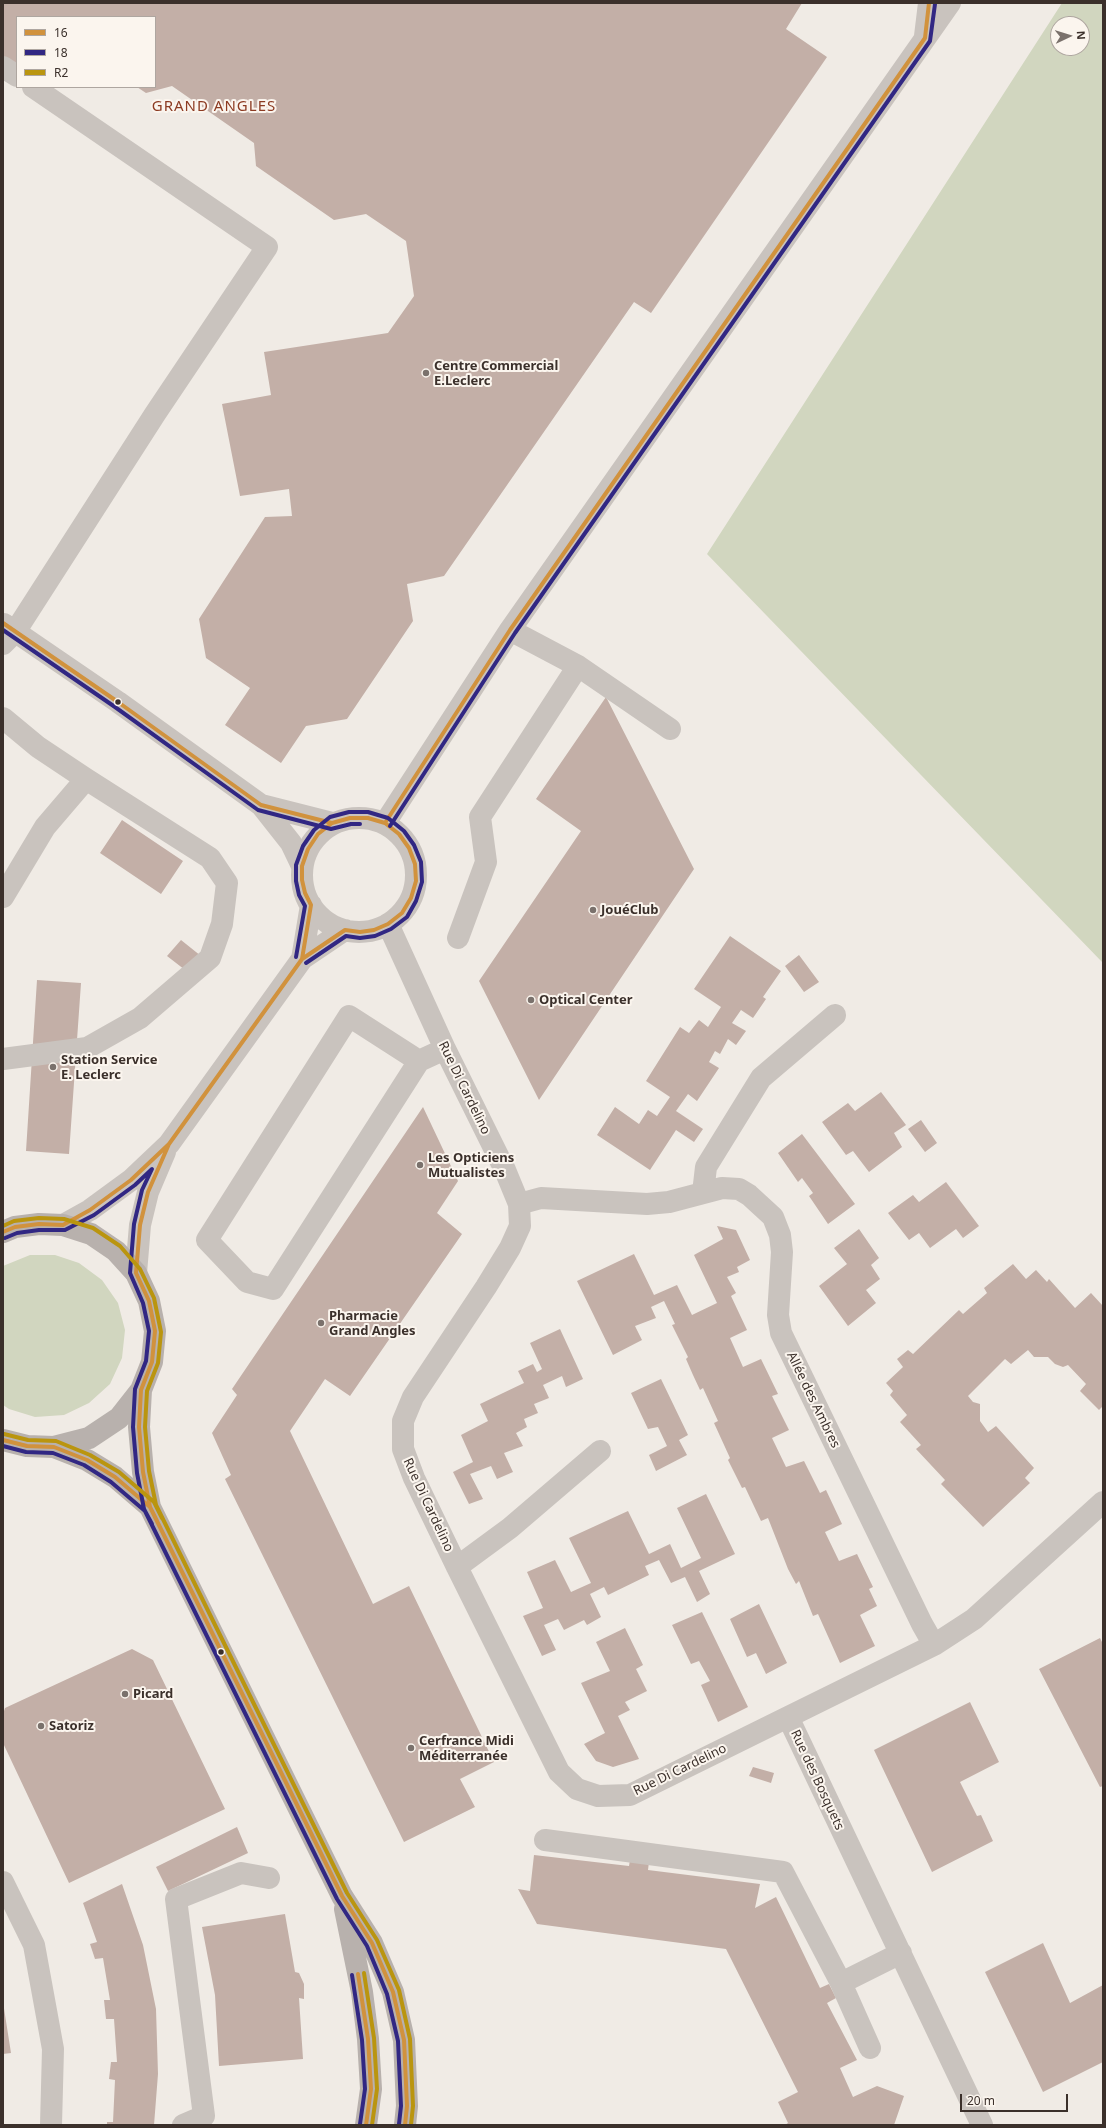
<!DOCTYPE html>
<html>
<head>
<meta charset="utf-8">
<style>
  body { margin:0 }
  #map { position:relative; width:1106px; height:2128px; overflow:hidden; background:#f0ebe5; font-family:"Noto Sans",sans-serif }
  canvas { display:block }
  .frame { position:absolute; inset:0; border:4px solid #3b302b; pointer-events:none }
  .legend { position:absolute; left:16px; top:16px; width:140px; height:72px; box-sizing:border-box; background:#fbf5ee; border:1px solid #aea6a0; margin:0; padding:5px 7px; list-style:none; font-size:12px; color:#3b302b }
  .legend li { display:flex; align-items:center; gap:8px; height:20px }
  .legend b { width:20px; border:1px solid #aea6a0 }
  .north { position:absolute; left:1050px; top:16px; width:40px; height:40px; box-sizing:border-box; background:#fbf5ee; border:1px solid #aea6a0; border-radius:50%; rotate:86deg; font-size:11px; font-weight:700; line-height:16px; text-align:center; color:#3b302b }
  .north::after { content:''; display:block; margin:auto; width:14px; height:18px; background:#7a716c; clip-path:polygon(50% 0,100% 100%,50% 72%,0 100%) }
  .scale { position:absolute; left:960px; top:2094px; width:108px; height:18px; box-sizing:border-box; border:2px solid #3b302b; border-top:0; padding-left:5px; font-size:12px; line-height:14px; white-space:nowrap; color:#3b302b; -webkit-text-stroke:3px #fbf5ee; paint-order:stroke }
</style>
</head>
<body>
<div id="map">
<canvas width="1106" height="2128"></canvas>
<div class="frame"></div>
<ul class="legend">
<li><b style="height:5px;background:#d1923d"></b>16</li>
<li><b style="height:5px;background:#312783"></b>18</li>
<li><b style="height:5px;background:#ba950f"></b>R2</li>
</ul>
<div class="north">N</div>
<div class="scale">20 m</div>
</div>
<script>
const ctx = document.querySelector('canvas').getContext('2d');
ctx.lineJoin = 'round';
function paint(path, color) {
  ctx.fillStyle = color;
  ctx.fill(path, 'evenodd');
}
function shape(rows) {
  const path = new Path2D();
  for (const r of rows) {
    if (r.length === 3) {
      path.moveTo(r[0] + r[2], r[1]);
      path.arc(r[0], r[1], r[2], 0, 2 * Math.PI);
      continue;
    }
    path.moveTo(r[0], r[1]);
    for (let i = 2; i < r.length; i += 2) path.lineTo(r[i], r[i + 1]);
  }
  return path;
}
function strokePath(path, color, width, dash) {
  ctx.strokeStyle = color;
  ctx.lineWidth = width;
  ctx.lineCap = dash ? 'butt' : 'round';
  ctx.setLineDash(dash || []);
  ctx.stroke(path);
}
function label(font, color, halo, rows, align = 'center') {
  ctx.font = font + ' "Noto Sans",sans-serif';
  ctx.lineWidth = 4;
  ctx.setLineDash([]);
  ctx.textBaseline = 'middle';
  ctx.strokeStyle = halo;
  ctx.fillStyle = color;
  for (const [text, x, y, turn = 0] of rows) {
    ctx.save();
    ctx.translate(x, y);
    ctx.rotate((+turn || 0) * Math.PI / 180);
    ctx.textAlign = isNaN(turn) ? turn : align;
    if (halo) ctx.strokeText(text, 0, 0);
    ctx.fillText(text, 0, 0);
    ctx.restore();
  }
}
paint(shape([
  [1062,3,1103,3,1103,963,707,554],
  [1058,24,1082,24,1082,48,1058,48],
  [30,1255,55,1255,79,1263,102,1280,118,1303,125,1330,122,1358,110,1384,89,1403,64,1415,35,1417,9,1409,3,1405,3,1266]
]), '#d1d6bf');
paint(shape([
  [3,3,802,3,786,29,827,57,651,313,634,302,444,576,407,584,413,621,347,719,306,726,281,763,225,725,250,688,206,658,199,619,265,517,292,516,289,489,240,496,222,404,271,395,264,352,388,333,414,296,406,241,366,214,334,220,256,166,254,143,172,86,146,93,137,87,155,87,155,17,17,17,17,64,3,58],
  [606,697,694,869,539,1100,479,981,581,831,536,799],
  [122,820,183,861,161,894,100,853],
  [730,936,781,971,763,997,766,999,753,1018,741,1010,732,1023,746,1031,736,1045,728,1039,720,1054,715,1051,709,1062,719,1068,697,1101,688,1094,676,1111,703,1129,694,1142,676,1130,650,1170,597,1135,615,1107,639,1124,648,1110,657,1116,670,1097,646,1081,680,1027,689,1033,699,1020,708,1027,721,1007,694,989],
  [181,940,201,956,189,973,167,956],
  [799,955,819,982,804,992,785,966],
  [37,980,81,983,69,1154,26,1151],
  [881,1092,906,1125,894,1133,902,1147,869,1172,853,1151,846,1155,822,1122,848,1103,855,1111],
  [423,1107,458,1181,437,1213,462,1234,350,1396,325,1379,290,1431,373,1604,409,1586,494,1762,460,1779,475,1807,404,1842,225,1479,231,1475,212,1433,237,1395,232,1389],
  [921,1120,937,1143,925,1152,908,1129],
  [802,1134,855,1204,828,1224,809,1196,813,1193,802,1178,798,1182,778,1153],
  [946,1182,979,1226,963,1238,956,1229,930,1248,919,1233,909,1240,888,1213,913,1195,919,1202],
  [717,1226,736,1230,750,1260,737,1267,739,1272,727,1277,736,1293,731,1296,747,1330,730,1338,743,1367,761,1359,778,1394,772,1396,789,1430,772,1438,786,1467,804,1461,820,1493,826,1490,842,1524,825,1532,839,1561,857,1554,873,1587,869,1589,877,1606,860,1615,875,1646,840,1663,818,1614,813,1616,799,1581,796,1584,788,1569,768,1518,761,1521,745,1487,742,1488,728,1460,730,1458,714,1423,718,1421,703,1388,700,1390,693,1375,686,1359,688,1357,672,1325,675,1324,664,1301,651,1307,656,1318,635,1326,642,1340,613,1355,577,1281,634,1254,654,1295,677,1285,692,1315,717,1303,694,1255,723,1239],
  [859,1229,879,1258,871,1265,880,1279,866,1290,876,1303,848,1326,819,1286,847,1264,834,1248],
  [1013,1264,1026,1279,1036,1270,1047,1282,1049,1279,1075,1308,1091,1293,1103,1306,1103,1406,1099,1410,1080,1391,1086,1384,1068,1365,1063,1367,1055,1364,1048,1357,1034,1357,1028,1350,1011,1364,1005,1359,968,1396,973,1402,980,1404,980,1421,988,1432,996,1426,1034,1468,1025,1478,1030,1483,983,1527,941,1484,945,1480,916,1449,921,1445,900,1422,907,1415,890,1395,893,1391,886,1383,903,1367,897,1359,908,1350,913,1354,959,1310,963,1314,987,1293,984,1288],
  [560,1329,583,1379,566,1387,562,1376,543,1385,549,1398,534,1404,538,1413,524,1419,527,1427,516,1433,523,1446,504,1453,513,1472,497,1479,491,1466,470,1474,483,1499,469,1504,453,1472,473,1462,461,1435,488,1421,480,1404,524,1383,518,1371,533,1364,537,1372,542,1369,530,1343],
  [661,1379,688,1435,679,1440,687,1455,656,1471,649,1455,667,1446,658,1427,648,1429,631,1393],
  [706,1494,735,1554,699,1571,710,1594,697,1602,685,1577,671,1583,659,1560,645,1566,649,1575,608,1595,604,1587,590,1594,601,1617,587,1625,584,1620,564,1630,558,1619,544,1625,556,1650,542,1656,523,1616,543,1608,527,1572,555,1560,571,1592,591,1583,569,1538,628,1511,649,1554,670,1544,681,1568,701,1558,677,1508],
  [759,1604,787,1663,766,1674,756,1653,747,1657,730,1619],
  [702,1612,748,1707,718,1722,701,1685,710,1681,699,1661,691,1664,672,1625],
  [625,1628,643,1665,636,1669,647,1691,625,1702,630,1710,618,1716,639,1759,613,1767,596,1761,584,1744,605,1733,581,1683,610,1671,596,1642],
  [1100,1638,1103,1644,1103,1786,1100,1787,1039,1669],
  [132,1649,153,1660,225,1809,69,1883,3,1743,3,1714,5,1708],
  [970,1702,999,1762,960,1782,977,1816,981,1815,993,1841,932,1872,874,1750],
  [753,1767,774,1773,771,1783,749,1776],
  [237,1827,248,1853,168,1891,156,1867],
  [534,1855,629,1866,630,1860,649,1862,648,1870,760,1884,755,1908,776,1897,820,1988,829,1984,836,1998,827,2003,857,2060,840,2068,853,2097,877,2086,904,2096,894,2125,785,2125,788,2123,778,2102,798,2092,726,1949,537,1924,518,1889,530,1891],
  [122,1884,143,1945,156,2009,158,2074,154,2125,107,2125,107,2122,113,2122,115,2080,109,2079,111,2062,117,2062,114,2019,106,2019,104,2000,110,2000,103,1958,95,1959,90,1944,97,1942,83,1903],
  [285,1914,295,1972,299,1973,304,1984,304,1999,299,1998,303,2059,219,2066,215,1995,202,1927],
  [1043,1943,1070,2003,1103,1985,1103,2062,1043,2092,985,1972],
  [3,2002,11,2053,3,2054]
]), '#c3afa7');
strokePath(shape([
  [925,36,929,3],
  [3,67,17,76],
  [4,624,118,702,261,805,291,843,302,866],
  [510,630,578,666,670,729],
  [3,644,15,632,155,414,267,247,33,87],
  [3,718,38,747,86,779,210,858,227,883,222,924,210,958,140,1018,87,1048,3,1059],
  [261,805,332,823],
  [359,875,57],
  [385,823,510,630,950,3],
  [3,897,45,827,86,779],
  [388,924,445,1049,505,1170,519,1204,520,1226,510,1248,486,1287,413,1397,403,1421,403,1449,414,1478,457,1567,559,1772,577,1789,598,1796,630,1795,788,1717],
  [458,938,486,862,480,817,578,666],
  [302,959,311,905],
  [419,1061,273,1289,247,1282,207,1240,349,1016,419,1061,445,1049],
  [703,1193,706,1167,761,1078,835,1015],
  [519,1204,541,1198,647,1204,669,1202,722,1188,739,1189,749,1195,773,1217,780,1235,782,1252,778,1315,781,1333,922,1624,934,1645],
  [63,1225,90,1210,131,1180,169,1144,302,959,345,930],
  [136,1273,140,1225,148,1192,165,1152],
  [457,1567,510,1528,600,1451],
  [545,1840,783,1872,841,1983,901,1953],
  [3,1882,34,1945,53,2049,51,2125],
  [841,1983,870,2048],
  [183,2125,204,2116,176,1899,241,1873,269,1878],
  [982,2125,788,1717,934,1645,974,1619,1103,1502]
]), '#c9c3be', 22);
strokePath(shape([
  [3,1232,15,1227,39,1224,63,1225,91,1234,116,1251,136,1273,149,1301,155,1331,152,1362,141,1390,119,1418,89,1438,54,1447,27,1446,3,1440],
  [141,1390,139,1427,143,1472,150,1507,342,1896,372,1943,393,1992,404,2040,407,2106,405,2125],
  [54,1447,87,1460,115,1477,150,1507],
  [345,1909,362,1992,368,2039,371,2089,366,2125]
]), '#b8b1ad', 22);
strokePath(shape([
  [3,623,118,702,261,805,332,823,350,818,360,818],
  [350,818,368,818,385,823,399,834,409,848,415,864,416,881,411,898,402,913,388,924,374,930,360,932,345,930,302,959,311,905,305,893,302,880,302,866,308,849,318,834,332,823,350,818],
  [385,823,510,630,925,38,929,3],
  [169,1144,148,1192,140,1225,136,1273,149,1301,155,1331,152,1362,141,1390,139,1427,143,1472,150,1507,342,1896,372,1943,393,1992,404,2040,407,2106,405,2125],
  [169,1144,302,959],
  [169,1144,302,959],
  [3,1232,15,1227,39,1224,63,1225,90,1210,131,1180,169,1144],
  [3,1440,27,1446,54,1447,87,1460,115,1477,150,1507,157,1521],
  [358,1974,368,2039,371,2089,366,2125]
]), '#d1923d', 4);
strokePath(shape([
  [3,630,115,707,258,810,331,829,351,824,360,824],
  [390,826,515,633,930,41,935,4],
  [296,957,305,906,299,895,296,881,296,865,303,846,314,830,330,817,349,812,368,812,388,818,404,831,414,845,421,862,422,882,416,901,407,917,391,929,375,936,360,938,346,936,306,963],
  [5,1238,17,1233,39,1230,65,1230,94,1215,135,1185,152,1169,142,1190,134,1224,130,1273,143,1303,149,1331,146,1361,135,1389,133,1427,137,1473,144,1509,337,1899,367,1946,387,1994,398,2041,401,2106,399,2124],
  [3,1446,26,1452,53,1453,84,1465,111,1482,145,1511,152,1524],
  [352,1975,362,2040,365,2089,360,2124]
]), '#312783', 4);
strokePath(shape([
  [3,1226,14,1221,39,1218,64,1219,93,1228,120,1246,140,1269,154,1298,161,1332,158,1363,147,1391,145,1427,149,1471,156,1505,347,1893,377,1940,399,1990,410,2039,413,2106,411,2125],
  [4,1434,28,1440,56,1441,90,1455,119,1472,154,1502,162,1518],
  [364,1973,374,2038,377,2089,372,2125]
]), '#ba950f', 4);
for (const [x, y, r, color] of [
  [426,373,4,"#7a716c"],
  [118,702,3.5,"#3b302b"],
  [593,910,4,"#7a716c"],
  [531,1000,4,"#7a716c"],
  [53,1067,4,"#7a716c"],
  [420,1165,4,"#7a716c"],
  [321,1323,4,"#7a716c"],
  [221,1652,3.5,"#3b302b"],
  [125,1694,4,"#7a716c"],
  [41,1726,4,"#7a716c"],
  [411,1748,4,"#7a716c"]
]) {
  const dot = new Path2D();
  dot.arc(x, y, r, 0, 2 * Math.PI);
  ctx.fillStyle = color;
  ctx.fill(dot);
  strokePath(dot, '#fbf5ee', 1.5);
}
label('bold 13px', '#3b302b', '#fbf5ee', [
  ["Centre Commercial",434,366],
  ["E.Leclerc",434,381],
  ["JouéClub",601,910],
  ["Optical Center",539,1000],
  ["Station Service",61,1060],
  ["E. Leclerc",61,1075],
  ["Les Opticiens",428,1158],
  ["Mutualistes",428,1173],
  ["Pharmacie",329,1316],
  ["Grand Angles",329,1331],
  ["Picard",133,1694],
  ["Satoriz",49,1726],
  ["Cerfrance Midi",419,1741],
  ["Méditerranée",419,1756]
], 'left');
label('13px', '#3b302b', '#fbf5ee', [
  ["Rue Di Cardelino",464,1088,64],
  ["Allée des Ambres",813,1400,64],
  ["Rue Di Cardelino",428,1505,65],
  ["Rue Di Cardelino",680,1770,-26],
  ["Rue des Bosquets",817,1780,65]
]);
ctx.letterSpacing = '1px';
label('15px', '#8c3b22', '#fbf5ee', [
  ["GRAND ANGLES",214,107]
]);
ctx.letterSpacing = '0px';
</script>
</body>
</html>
